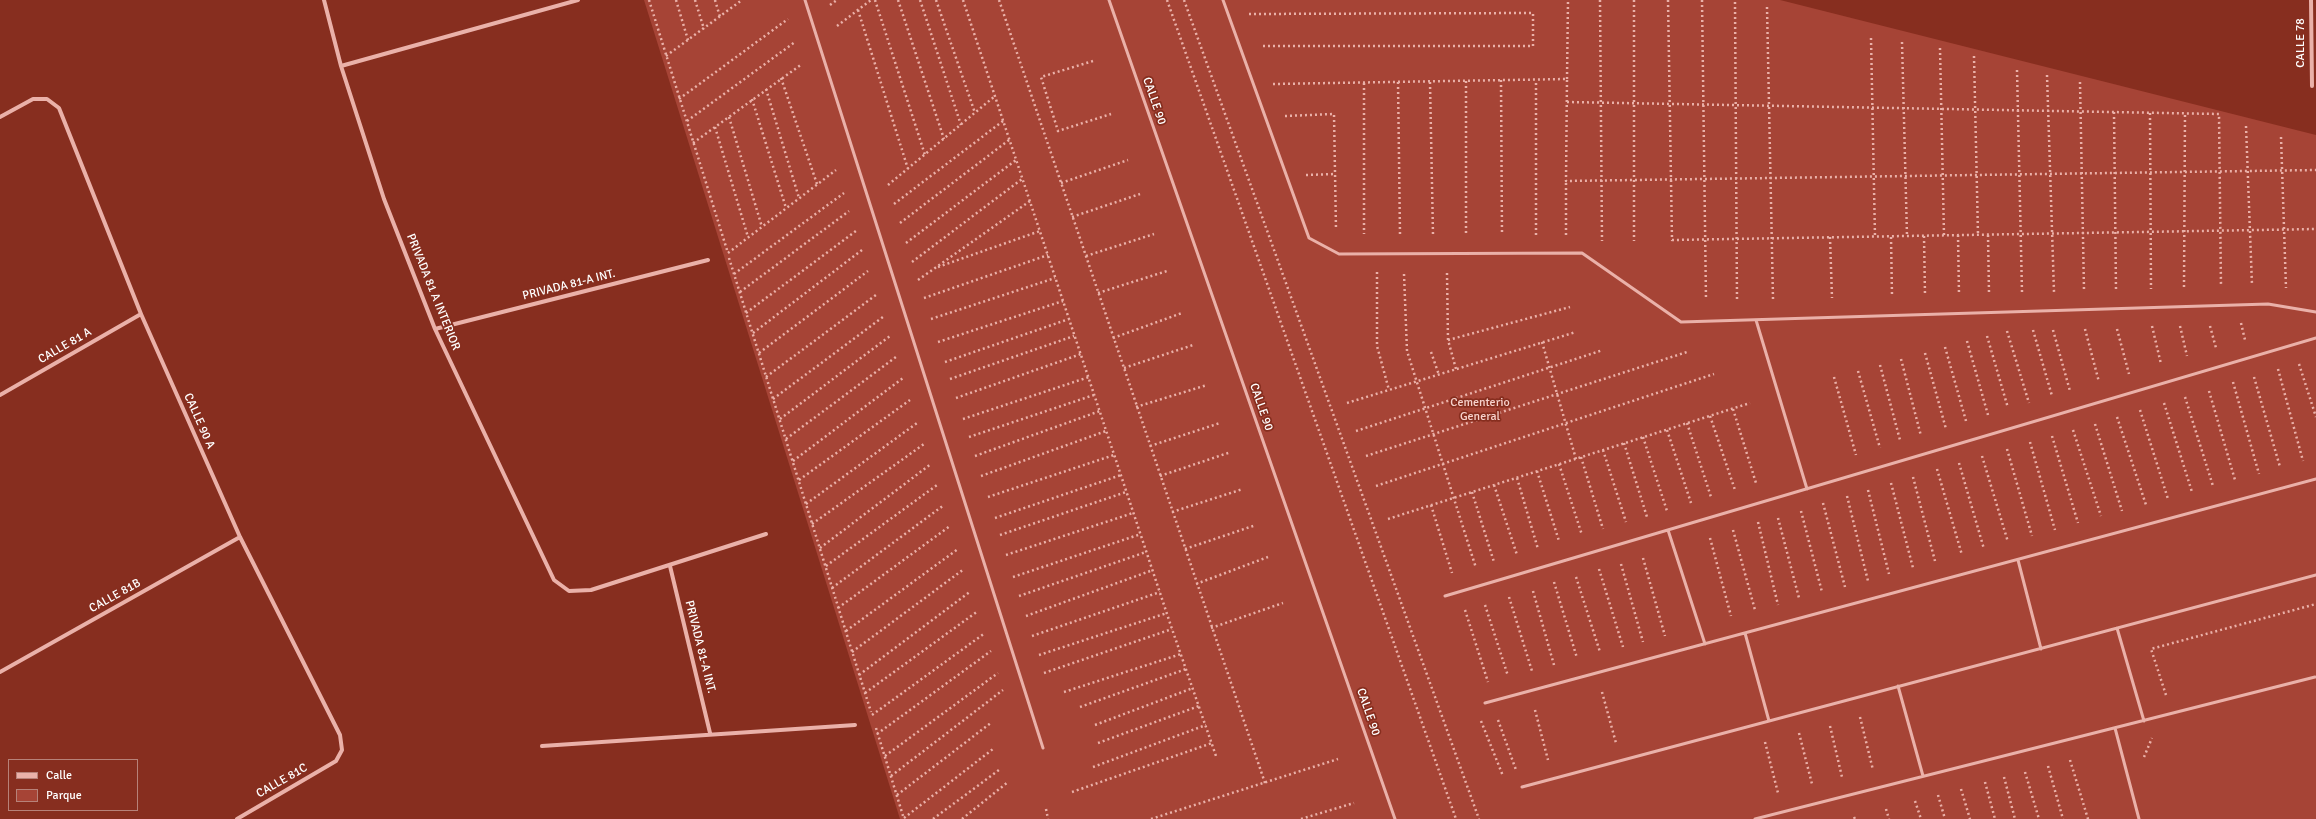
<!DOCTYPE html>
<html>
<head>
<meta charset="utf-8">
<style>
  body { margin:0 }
  #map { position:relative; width:2316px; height:819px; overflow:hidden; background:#872e1f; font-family:Signika,sans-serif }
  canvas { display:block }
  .legend { position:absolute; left:8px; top:759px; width:130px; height:52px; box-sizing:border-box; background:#872e1f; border:1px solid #b78279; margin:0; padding:5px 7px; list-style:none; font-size:12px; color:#fff }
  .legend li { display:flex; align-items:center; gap:8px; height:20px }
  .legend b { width:20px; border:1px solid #b78279 }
</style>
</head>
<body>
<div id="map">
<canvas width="2316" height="819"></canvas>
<ul class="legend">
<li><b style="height:5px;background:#eab1a9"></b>Calle</li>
<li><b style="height:11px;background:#a64436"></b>Parque</li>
</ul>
</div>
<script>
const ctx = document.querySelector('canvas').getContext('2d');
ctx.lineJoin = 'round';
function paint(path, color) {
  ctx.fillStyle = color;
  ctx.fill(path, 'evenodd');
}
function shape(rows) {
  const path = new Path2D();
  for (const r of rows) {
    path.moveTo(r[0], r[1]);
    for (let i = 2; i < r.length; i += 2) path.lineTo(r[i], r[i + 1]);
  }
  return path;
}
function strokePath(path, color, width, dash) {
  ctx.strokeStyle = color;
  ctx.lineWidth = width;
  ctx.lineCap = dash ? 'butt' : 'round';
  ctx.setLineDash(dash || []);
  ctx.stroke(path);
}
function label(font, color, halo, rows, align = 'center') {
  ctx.font = font + ' Signika,sans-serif';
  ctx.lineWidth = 3.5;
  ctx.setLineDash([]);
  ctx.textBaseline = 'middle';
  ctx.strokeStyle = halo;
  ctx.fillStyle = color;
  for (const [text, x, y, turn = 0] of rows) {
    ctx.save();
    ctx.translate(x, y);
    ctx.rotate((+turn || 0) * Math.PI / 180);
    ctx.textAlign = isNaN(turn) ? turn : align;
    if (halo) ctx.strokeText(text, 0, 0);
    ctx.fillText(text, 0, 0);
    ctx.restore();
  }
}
paint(shape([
  [644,0,1780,0,2316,135,2316,819,900,819]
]), '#a64436');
strokePath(shape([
  [649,0,727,250],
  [676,0,688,40],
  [695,0,704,29],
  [715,0,720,17],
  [875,0,925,155],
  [898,0,944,139],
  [920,0,961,125],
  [936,0,975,113],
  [963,0,1172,629,1216,756],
  [999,0,1265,783],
  [1167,0,1456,819],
  [1184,0,1479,819],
  [1600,0,1602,241],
  [1634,0,1634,241],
  [1668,0,1672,240,2316,229],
  [1702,0,1706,300],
  [1735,2,1737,299],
  [830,5,837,0],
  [1767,7,1773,299],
  [858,10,908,169],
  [1249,14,1533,13,1533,46,1260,46],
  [837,26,871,0],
  [1871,38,1875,237],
  [1902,42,1907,236],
  [1940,48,1944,235],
  [666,56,742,0],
  [1974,56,1978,235],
  [1093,61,1041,77,1058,131,1111,114],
  [2017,70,2022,292],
  [2047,75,2054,292],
  [781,78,817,184],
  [1567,79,1568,0],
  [1501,80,1502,235],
  [1466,81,1466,233],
  [1398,82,1400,234],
  [1430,82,1433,235],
  [2080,82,2084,290],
  [1364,83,1364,234],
  [1273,84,1567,79,1566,181,2316,170],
  [766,89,799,198],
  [679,99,788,19],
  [752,99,786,208],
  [1567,102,2219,114,2221,286],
  [2114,112,2116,290],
  [2150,113,2151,289],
  [1285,116,1334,114,1336,230],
  [729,117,762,227],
  [687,121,795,42],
  [2246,126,2252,285],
  [715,127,748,237],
  [2281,137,2286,288],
  [693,143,802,64],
  [1306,175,1335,174],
  [1061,183,1128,160],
  [888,185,995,96],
  [894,204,1003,121],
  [1072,217,1140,194],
  [900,223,1009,140],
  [1536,235,1536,80],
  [1566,235,1566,181],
  [1958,235,1959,295],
  [1988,235,1989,293],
  [1924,236,1925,295],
  [1830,237,1832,298],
  [1891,237,1892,296],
  [906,243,1016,160],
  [728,253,836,170],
  [1086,256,1154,234],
  [729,258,871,712],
  [912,262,1022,179],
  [938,267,1040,231],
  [1377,272,1377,346,1389,390],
  [1447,273,1448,340,1456,369],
  [734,274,844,193],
  [1404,274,1407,351,1476,568],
  [918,280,1030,201],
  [2184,287,2185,114],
  [740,292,849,211],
  [1098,293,1167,271],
  [924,298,1048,255],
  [746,313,856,231],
  [931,319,1055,278],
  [2241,323,2245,340],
  [2152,326,2161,364],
  [2180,326,2187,356],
  [2210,326,2216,348],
  [2085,329,2099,382],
  [2117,329,2129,374],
  [2033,330,2052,396],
  [2053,330,2070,391],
  [2007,331,2029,403],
  [753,333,862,250],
  [1987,336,2008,408],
  [1113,338,1182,313],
  [1448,340,1570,307],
  [1967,341,1988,415],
  [938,342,1063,301],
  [1542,342,1576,459],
  [1945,347,1966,421],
  [1431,352,1439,375],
  [759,353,868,271],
  [1925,353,1946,429],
  [1901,359,1921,436],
  [945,362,1069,319],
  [2299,364,2316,417],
  [1880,365,1900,440],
  [1124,368,1193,345],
  [2278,369,2303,461],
  [1858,371,1880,448],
  [766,377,876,295],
  [1834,377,1856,455],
  [2254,377,2280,467],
  [950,379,1074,336],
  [2233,382,2259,474],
  [2209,391,2235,480],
  [2185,397,2213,486],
  [956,398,1081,354],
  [773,399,883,317],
  [1347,403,1576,332],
  [2164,403,2192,492],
  [1136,407,1207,385],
  [1733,409,1756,483],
  [2140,410,2168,499],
  [1710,416,1735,490],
  [2117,417,2146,505],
  [780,419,890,336],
  [963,419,1089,377],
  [1687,423,1711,497],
  [2095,424,2122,511],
  [1667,430,1691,503],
  [2073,430,2101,516],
  [1356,431,1603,350],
  [2052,436,2078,523],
  [969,437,1094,395],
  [1643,437,1667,511],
  [786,439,896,357],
  [2030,442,2055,530],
  [1624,443,1647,517],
  [1150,446,1220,423],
  [2007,449,2032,536],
  [1603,450,1626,522],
  [975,456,1100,411],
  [1366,456,1687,352],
  [1982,456,2008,542],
  [1581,457,1603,529],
  [793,461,903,378],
  [1959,463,1984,549],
  [1559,464,1582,535],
  [1937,469,1962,555],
  [1537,471,1559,541],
  [981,476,1106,431],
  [1160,476,1231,452],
  [1913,477,1935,561],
  [1517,478,1538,549],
  [799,480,910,400],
  [1891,483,1913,568],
  [1494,485,1517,555],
  [1376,486,1714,374],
  [1868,490,1889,574],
  [1472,492,1494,562],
  [1847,496,1868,581],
  [988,497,1114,455],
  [1823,503,1845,587],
  [806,504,917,423],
  [1431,505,1452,573],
  [1801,511,1822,592],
  [1172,512,1243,489],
  [995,518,1121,475],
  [1778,518,1799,598],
  [1388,519,1750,403],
  [1758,522,1778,605],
  [812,524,924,444],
  [1733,530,1755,610],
  [1000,535,1126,492],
  [1710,538,1731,616],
  [820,548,931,464],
  [1185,549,1256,525],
  [1006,555,1133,513],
  [1643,558,1665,636],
  [1621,564,1643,642],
  [826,566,937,485],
  [1599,569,1623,647],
  [1013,577,1141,534],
  [1576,577,1600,652],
  [1554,582,1577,658],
  [1196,584,1268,557],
  [832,588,944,505],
  [1533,591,1554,665],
  [1019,596,1146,552],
  [1509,597,1532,671],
  [1485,605,1508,676],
  [838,608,950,526],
  [1465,610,1488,682],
  [1026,616,1153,570],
  [1211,628,1283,603],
  [846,631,958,549],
  [1032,636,1160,592],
  [852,652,964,569],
  [1039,655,1167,613],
  [1044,673,1172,629],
  [859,675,971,591],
  [1064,692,1181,654],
  [1602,692,1616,743],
  [865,693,978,611],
  [2166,695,2151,649,2316,604],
  [1080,707,1186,669],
  [1535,710,1548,760],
  [872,715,985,633],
  [1860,717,1873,770],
  [1498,720,1516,770],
  [1481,721,1503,776],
  [1095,725,1193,688],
  [1830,726,1842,777],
  [876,728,904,819],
  [1799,733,1812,784],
  [877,734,991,651],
  [1765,742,1778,793],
  [1098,743,1199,706],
  [885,756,998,673],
  [2144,757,2152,738],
  [2070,760,2088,819],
  [2048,766,2063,819],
  [1093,767,1206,725],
  [2025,772,2039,819],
  [891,776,1003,690],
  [2004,777,2015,819],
  [1985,782,1995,819],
  [1961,789,1970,819],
  [1072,792,1212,743],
  [897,795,992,722],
  [1938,795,1945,819],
  [1915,801,1921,819],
  [1046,809,1048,819],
  [1886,809,1889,819],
  [1854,817,1855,819],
  [904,818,993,749],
  [933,819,999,770],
  [962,819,1008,782],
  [1151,819,1338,759],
  [1301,819,1354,803]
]), '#eab1a9', 2.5, [2, 3]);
strokePath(shape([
  [805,0,1043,748],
  [1109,0,1395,819],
  [1223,0,1309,238,1339,254,1582,253,1681,322,2268,304,2316,312],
  [1756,320,1807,489],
  [1668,530,1705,644],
  [2018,560,2041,649],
  [1445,596,2316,338],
  [2117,628,2144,721],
  [1745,633,1769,721],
  [1898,686,1923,776],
  [1485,703,2316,479],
  [2115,728,2139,819],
  [1522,787,2316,575],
  [1755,819,2315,677]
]), '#eab1a9', 3);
strokePath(shape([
  [324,0,341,66,384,199,435,329,554,580,569,591,591,590,766,534],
  [2311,0,2312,86],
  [341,66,578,0],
  [0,117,33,99,47,99,59,108,141,314,240,537,340,735,342,750,336,761,237,819],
  [435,329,708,260],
  [0,395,141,314],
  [670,566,710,733],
  [0,672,240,537],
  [542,746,855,725]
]), '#eab1a9', 4);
label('12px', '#fff', '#872e1f', [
  ["CALLE 78",2301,43,-90],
  ["CALLE 90",1154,101,71],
  ["PRIVADA 81-A INT.",569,285,-14],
  ["PRIVADA 81 A INTERIOR",433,292,68],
  ["CALLE 81 A",65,346,-30],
  ["CALLE 90",1261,407,71],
  ["CALLE 90 A",199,421,66],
  ["CALLE 81B",115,596,-29],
  ["PRIVADA 81-A INT.",700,647,76],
  ["CALLE 90",1368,712,71],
  ["CALLE 81C",282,781,-30]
]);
label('12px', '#f8d3cd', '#872e1f', [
  ["Cementerio",1480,403],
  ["General",1480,417]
]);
</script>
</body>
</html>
